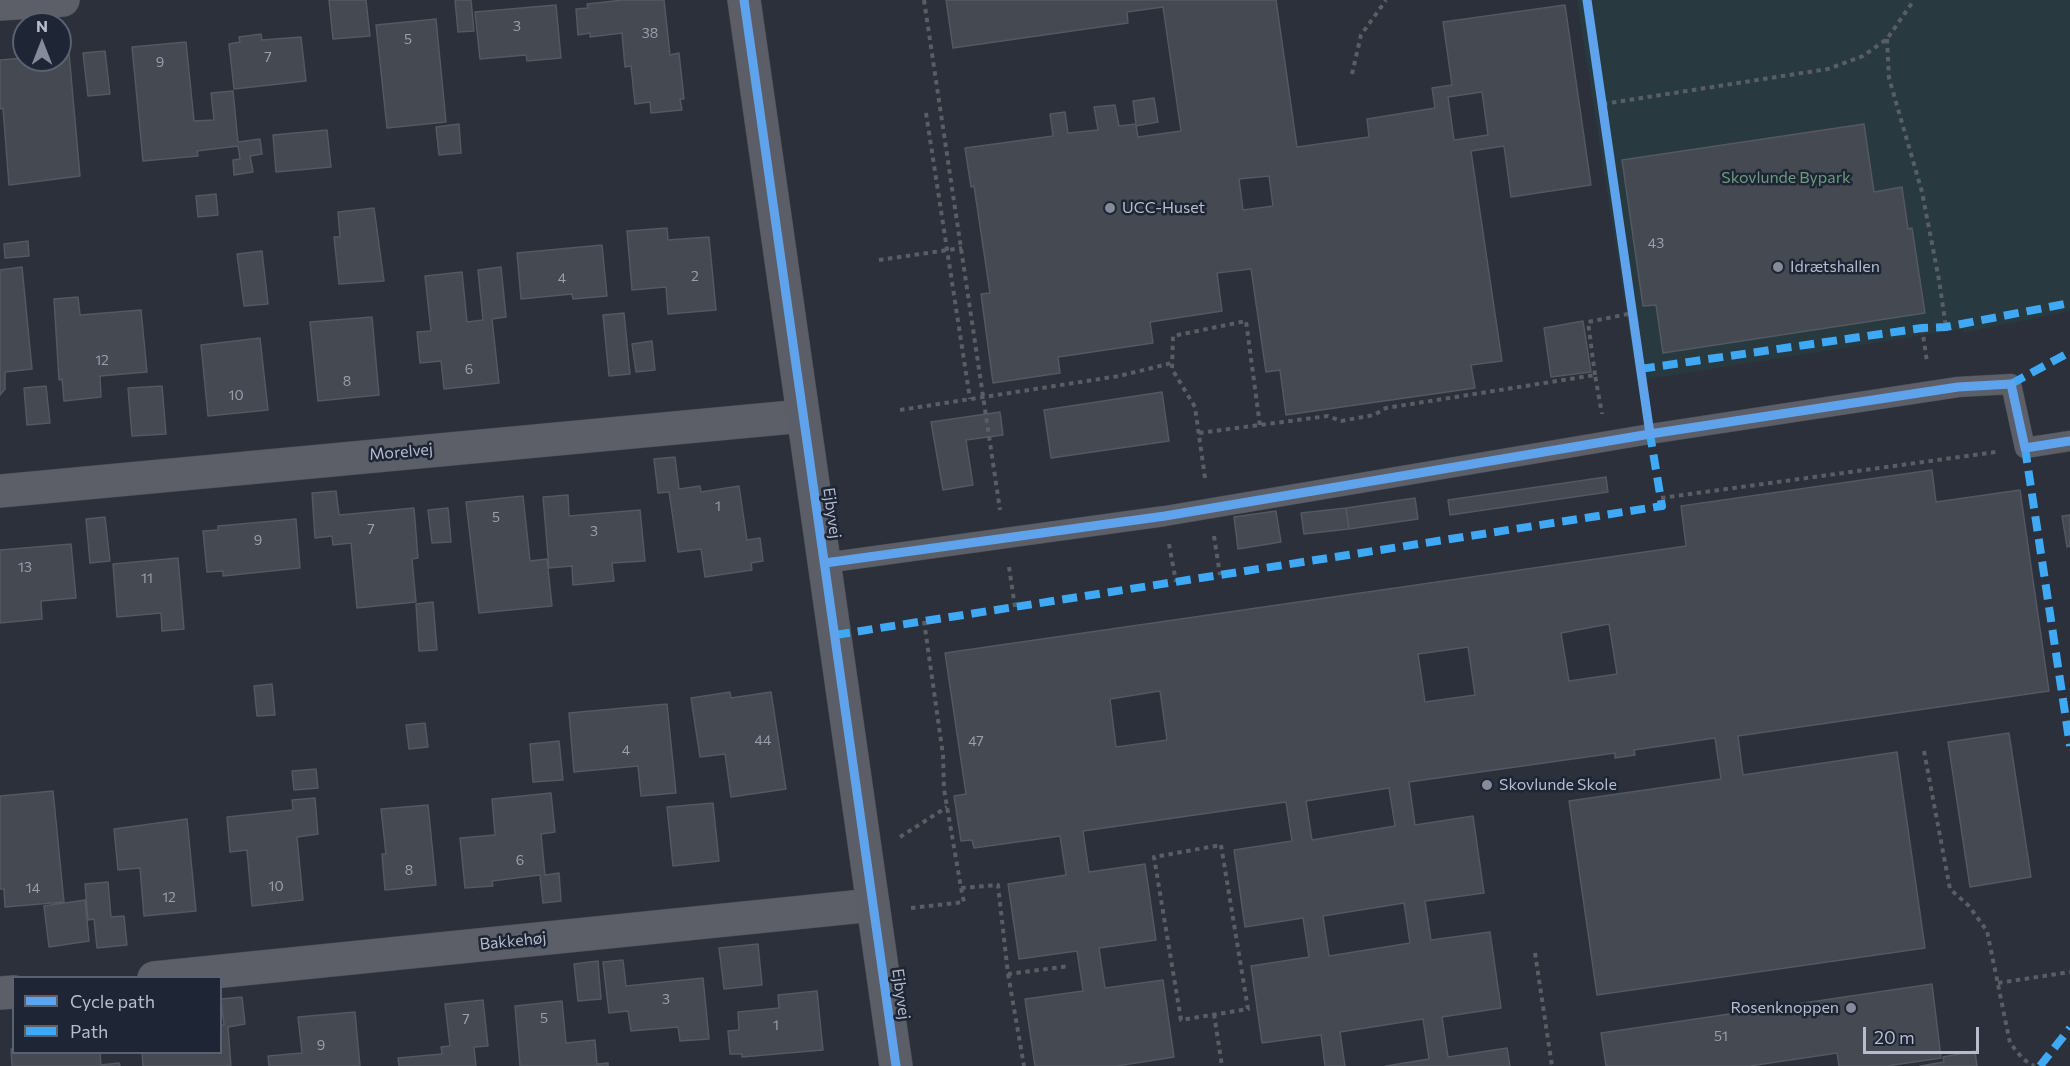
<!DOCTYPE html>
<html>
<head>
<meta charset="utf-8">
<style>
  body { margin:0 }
  #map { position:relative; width:2070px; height:1066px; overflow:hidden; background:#2b303a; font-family:Commissioner,sans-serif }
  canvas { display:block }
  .legend { position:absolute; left:12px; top:976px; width:210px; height:78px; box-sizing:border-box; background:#1e2535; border:2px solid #5b6171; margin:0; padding:8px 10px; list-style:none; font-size:18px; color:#b6bccb }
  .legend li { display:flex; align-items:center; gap:12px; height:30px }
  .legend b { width:30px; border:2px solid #5b6171 }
  .north { position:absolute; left:12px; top:12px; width:60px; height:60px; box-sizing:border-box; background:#1e2535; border:2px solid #5b6171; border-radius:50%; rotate:0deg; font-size:16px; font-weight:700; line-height:24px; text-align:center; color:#b6bccb }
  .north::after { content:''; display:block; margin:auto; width:21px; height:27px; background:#858b98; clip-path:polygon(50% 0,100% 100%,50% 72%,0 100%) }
  .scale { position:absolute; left:1863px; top:1027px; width:116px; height:27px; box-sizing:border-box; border:3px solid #b6bccb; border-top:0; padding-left:8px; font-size:18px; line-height:21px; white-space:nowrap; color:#b6bccb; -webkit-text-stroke:4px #1e2535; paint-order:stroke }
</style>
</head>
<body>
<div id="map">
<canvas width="2070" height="1066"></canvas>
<ul class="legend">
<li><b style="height:8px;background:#60a3ed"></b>Cycle path</li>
<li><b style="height:8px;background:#3fa9f5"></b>Path</li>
</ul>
<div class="north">N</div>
<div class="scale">20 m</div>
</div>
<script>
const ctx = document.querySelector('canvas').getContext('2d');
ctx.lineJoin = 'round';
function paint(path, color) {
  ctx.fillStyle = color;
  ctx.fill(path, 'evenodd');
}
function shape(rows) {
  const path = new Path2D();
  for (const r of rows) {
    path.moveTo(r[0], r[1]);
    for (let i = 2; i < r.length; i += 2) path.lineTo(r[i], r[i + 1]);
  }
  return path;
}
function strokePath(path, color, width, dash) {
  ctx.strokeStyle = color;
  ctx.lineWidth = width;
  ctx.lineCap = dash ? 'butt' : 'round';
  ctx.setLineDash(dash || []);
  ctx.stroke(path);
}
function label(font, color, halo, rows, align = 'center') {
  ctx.font = font + ' Commissioner,sans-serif';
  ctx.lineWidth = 5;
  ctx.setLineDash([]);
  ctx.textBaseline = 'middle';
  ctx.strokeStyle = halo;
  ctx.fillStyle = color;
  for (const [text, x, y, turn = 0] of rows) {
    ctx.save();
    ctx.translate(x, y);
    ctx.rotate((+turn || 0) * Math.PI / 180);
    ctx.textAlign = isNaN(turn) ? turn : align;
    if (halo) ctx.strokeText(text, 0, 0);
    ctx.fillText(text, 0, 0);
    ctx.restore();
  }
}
paint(shape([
  [1577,0,2070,0,2070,311,1963,333,1962,329,1637,381]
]), '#283a40');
const building = shape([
  [329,0,366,0,370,36,333,39,329,0],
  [455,0,471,0,474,31,458,32,455,0],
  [623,0,664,0,670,55,679,53,684,99,680,99,682,110,651,113,650,102,635,104,631,66,625,67,622,33,590,37,590,33,578,35,576,9,588,8,587,4,623,0],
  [946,0,1276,0,1297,147,1369,137,1367,119,1435,108,1432,88,1452,85,1443,22,1565,5,1591,185,1511,197,1504,146,1471,151,1502,361,1471,365,1475,388,1286,415,1280,370,1266,372,1251,269,1217,273,1222,311,1150,322,1153,343,1058,357,1060,373,993,383,981,294,990,293,974,186,971,187,965,148,1053,136,1050,114,1065,112,1068,133,1098,130,1094,107,1115,105,1119,126,1136,124,1133,101,1154,98,1158,122,1136,126,1138,137,1181,131,1163,7,1127,12,1128,23,953,48,946,0],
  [1482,92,1488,135,1454,140,1448,97,1482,92],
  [1269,176,1273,206,1243,210,1239,179,1269,176],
  [556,5,561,58,527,61,526,55,480,59,475,12,556,5],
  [436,19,446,122,387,128,376,25,436,19],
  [261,34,262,40,301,37,306,81,234,89,229,44,240,42,239,37,261,34],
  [186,42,194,121,214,120,211,93,233,91,238,142,260,139,262,154,250,156,253,172,234,175,233,160,240,159,238,146,197,151,198,156,143,161,132,47,186,42],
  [105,51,110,94,88,96,83,53,105,51],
  [69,53,80,176,9,185,3,108,0,109,0,60,24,58,24,60,60,60,60,54,69,53],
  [459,124,461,153,439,155,436,127,459,124],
  [1864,124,1874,192,1902,187,1908,229,1912,228,1925,313,1663,353,1656,305,1643,306,1622,160,1864,124],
  [327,130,331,167,276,172,273,135,327,130],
  [216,194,218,215,198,217,196,196,216,194],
  [374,208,384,281,339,284,334,237,340,237,338,212,374,208],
  [667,228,668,240,709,237,716,310,668,314,666,287,632,290,627,231,667,228],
  [28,241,29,256,5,258,4,244,28,241],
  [602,245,607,296,573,299,572,294,521,299,517,253,602,245],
  [262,251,268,304,244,306,237,254,262,251],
  [22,267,32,369,5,372,5,389,0,395,0,270,22,267],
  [501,267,506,317,492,319,499,383,444,389,441,361,420,363,417,332,431,331,425,276,462,272,467,322,483,320,478,270,501,267],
  [78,297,80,315,141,310,147,372,100,376,101,397,64,401,62,379,59,380,54,299,78,297],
  [624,313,630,374,609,376,603,315,624,313],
  [372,317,379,395,318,401,310,322,372,317],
  [1583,321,1591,372,1551,377,1544,328,1583,321],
  [260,338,268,410,208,416,201,345,260,338],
  [652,341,655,370,636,372,632,344,652,341],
  [46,386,50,423,27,425,24,388,46,386],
  [162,386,166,434,132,436,128,388,162,386],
  [1162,392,1169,441,1051,458,1044,410,1162,392],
  [1000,412,1003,435,966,440,973,485,943,490,931,422,1000,412],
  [675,457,679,489,700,486,701,492,739,486,747,540,760,538,763,561,751,563,752,570,705,577,701,549,678,552,669,492,658,493,654,459,675,457],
  [1932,470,1936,502,2020,490,2049,691,1738,736,1743,775,1897,752,1925,948,1597,995,1569,801,1721,779,1715,738,1634,750,1635,755,1615,758,1615,753,1409,782,1415,825,1473,816,1484,893,1425,901,1431,940,1490,932,1501,1008,1442,1017,1448,1057,1507,1048,1510,1066,1386,1066,1429,1059,1423,1019,1340,1032,1345,1066,1325,1066,1321,1035,1262,1043,1251,966,1309,957,1303,918,1245,927,1234,850,1292,841,1286,802,1083,831,1089,872,1145,864,1156,940,1099,948,1105,988,1163,980,1174,1057,1117,1066,1035,1066,1025,999,1083,991,1077,951,1019,959,1008,884,1066,875,1060,836,974,848,972,840,961,841,954,796,966,794,945,653,1686,546,1681,506,1932,470],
  [1609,624,1617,674,1569,681,1561,633,1609,624],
  [1468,647,1475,695,1425,702,1418,654,1468,647],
  [1160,691,1167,740,1116,747,1110,699,1160,691],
  [1389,788,1395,826,1312,840,1306,801,1389,788],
  [1404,903,1410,943,1329,956,1323,916,1404,903],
  [1606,477,1608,492,1450,515,1448,500,1606,477],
  [336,491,339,515,414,508,418,558,412,559,416,602,357,608,351,543,333,545,332,536,315,538,312,493,336,491],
  [568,495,569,516,640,510,645,561,612,563,614,581,573,585,572,566,549,568,543,497,568,495],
  [523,496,530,561,547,559,552,606,479,613,466,502,523,496],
  [1415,498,1418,519,1349,529,1346,508,1415,498],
  [448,508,451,542,432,543,428,510,448,508],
  [1346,508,1349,529,1304,534,1301,513,1346,508],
  [1276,511,1281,542,1238,549,1234,517,1276,511],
  [2070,515,2070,546,2067,547,2062,516,2070,515],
  [105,517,110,561,90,563,86,519,105,517],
  [296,519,300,568,223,576,223,571,207,572,203,531,218,530,218,526,296,519],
  [71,544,76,598,41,601,42,619,0,623,0,550,71,544],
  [178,558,184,629,162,631,161,613,117,617,113,564,178,558],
  [433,602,437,650,419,651,416,604,433,602],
  [272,684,275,715,257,716,254,686,272,684],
  [730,692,731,698,771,692,786,789,731,797,725,754,700,757,691,698,730,692],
  [667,704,676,793,641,796,638,766,574,772,569,713,667,704],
  [425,723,428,747,409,749,406,725,425,723],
  [2009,733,2031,877,1970,887,1948,742,2009,733],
  [559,741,563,780,533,782,530,744,559,741],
  [316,769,318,788,294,790,292,771,316,769],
  [53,791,64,902,5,907,4,889,0,889,0,796,53,791],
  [551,793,555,832,541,834,545,875,559,873,561,901,543,903,540,875,492,881,493,886,465,888,460,838,495,835,492,799,551,793],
  [315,798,318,834,297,837,303,900,252,906,247,850,230,852,227,817,293,810,292,800,315,798],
  [713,803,719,861,673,866,667,807,713,803],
  [428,805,436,885,385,890,382,854,386,854,381,809,428,805],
  [187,819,196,911,144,916,140,868,118,870,114,829,187,819],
  [108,882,111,917,124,916,127,945,97,948,94,919,88,920,85,884,108,882],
  [85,900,89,941,49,947,44,906,85,900],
  [758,944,762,985,724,989,719,948,758,944],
  [623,960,626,986,703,978,709,1039,680,1041,678,1027,631,1031,628,1011,609,1013,603,962,623,960],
  [598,961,601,999,578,1001,574,964,598,961],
  [1932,984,1941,1058,1887,1066,1839,1066,1837,1053,1750,1066,1606,1066,1601,1033,1932,984],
  [817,991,823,1050,742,1057,742,1054,730,1054,728,1031,739,1030,738,1012,779,1008,778,995,817,991],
  [242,997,245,1024,228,1027,231,1066,143,1066,142,1052,220,1052,220,1025,224,1025,221,999,242,997],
  [483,1000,488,1046,474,1047,476,1066,399,1066,398,1058,442,1054,441,1047,450,1046,445,1004,483,1000],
  [562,1001,566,1043,595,1040,597,1064,608,1063,608,1066,520,1066,515,1006,562,1001],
  [355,1012,360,1066,269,1066,268,1056,302,1053,298,1017,355,1012],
  [11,1049,14,1049,14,1052,100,1052,101,1065,119,1063,120,1066,12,1066,11,1049],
  [1975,1051,1977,1066,1920,1066,1944,1062,1943,1057,1975,1051]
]);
paint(building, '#454952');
strokePath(building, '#535861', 1.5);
const lane = shape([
  [825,563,1165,516,1650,434,1958,387,2011,384,2025,448,2070,441]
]);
const street = shape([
  [0,4,63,0],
  [0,491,803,416],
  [154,978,873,905],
  [0,993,14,992]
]);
const secondary = shape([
  [744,0,896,1066]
]);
strokePath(lane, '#484b53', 21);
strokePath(street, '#484b53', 34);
strokePath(secondary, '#484b53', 34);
strokePath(shape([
  [924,0,1000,510],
  [1887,39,1889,78,1922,192,1939,280,1946,327],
  [1352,74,1361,35,1386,0],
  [1603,104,1828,69,1863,56,1887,39,1914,0],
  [926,113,970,399],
  [879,260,962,248],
  [1922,328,1927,362],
  [1595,375,1588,322,1633,313],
  [900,410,1119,376,1172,363],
  [1199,433,1328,416,1341,421,1374,415,1386,408,1595,375,1602,414],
  [1205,478,1195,407,1172,369,1173,336,1246,321,1260,426],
  [1661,498,1996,452],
  [1214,536,1220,575],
  [1169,544,1176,582],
  [1009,567,1015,607],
  [924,621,943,755,944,789,961,888,998,885,1008,974,1070,966],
  [1924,751,1950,889,1969,906,1987,931,2010,1043,2023,1059,2034,1066],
  [900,837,947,807],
  [1221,845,1248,1009,1181,1020,1154,857,1221,845],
  [911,908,964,902,961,888],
  [1535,953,1552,1066],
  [1008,974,1024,1066],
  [1998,983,2070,972],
  [1214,1014,1222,1066]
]), '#595e65', 4, [4.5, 4.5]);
strokePath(lane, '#5c5f68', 20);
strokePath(street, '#5c5f68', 33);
strokePath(secondary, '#5b5e66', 33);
strokePath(shape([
  [1640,369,1922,328,1946,327,2070,303],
  [2011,384,2070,352],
  [2025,448,2070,746],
  [835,635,1662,506,1650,434],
  [2040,1066,2070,1028]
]), '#3fa9f5', 8, [15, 8]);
strokePath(shape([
  [744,0,896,1066],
  [1587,0,1650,434],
  [825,563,1165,516,1650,434,1958,387,2011,384,2025,448,2070,441]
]), '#60a3ed', 9);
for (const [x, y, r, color] of [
  [1110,208,6,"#858b98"],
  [1778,267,6,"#858b98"],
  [1487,785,6,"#858b98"],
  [1851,1008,6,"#858b98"]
]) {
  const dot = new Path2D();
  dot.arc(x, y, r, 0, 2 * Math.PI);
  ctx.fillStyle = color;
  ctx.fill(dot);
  strokePath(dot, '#1e2535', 2);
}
label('14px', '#9a9fad', null, [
  ["3",517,26],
  ["38",650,33],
  ["5",408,39],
  ["7",268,57],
  ["9",160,62],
  ["43",1656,243],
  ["2",695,276],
  ["4",562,278],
  ["12",102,360],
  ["6",469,369],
  ["8",347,381],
  ["10",236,395],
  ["1",718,506],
  ["5",496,517],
  ["7",371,529],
  ["3",594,531],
  ["9",258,540],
  ["13",25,567],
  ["11",147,578],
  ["44",763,740],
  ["47",976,741],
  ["4",626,750],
  ["6",520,860],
  ["8",409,870],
  ["10",276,886],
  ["14",33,888],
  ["12",169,897],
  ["3",666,999],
  ["5",544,1018],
  ["7",466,1019],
  ["1",776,1025],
  ["51",1721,1036],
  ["9",321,1045]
]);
label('16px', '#6d9b7d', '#1e2535', [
  ["Skovlunde Bypark",1786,178]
]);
label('16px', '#b6bccb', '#1e2535', [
  ["UCC-Huset",1122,208],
  ["Idrætshallen",1790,267],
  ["Skovlunde Skole",1499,785],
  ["Rosenknoppen",1839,1008,"right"]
], 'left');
label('16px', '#b6bccb', '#1e2535', [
  ["Morelvej",401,452,-5],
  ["Ejbyvej",832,513,82],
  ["Bakkehøj",513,941,-6],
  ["Ejbyvej",901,994,82]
]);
</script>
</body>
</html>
